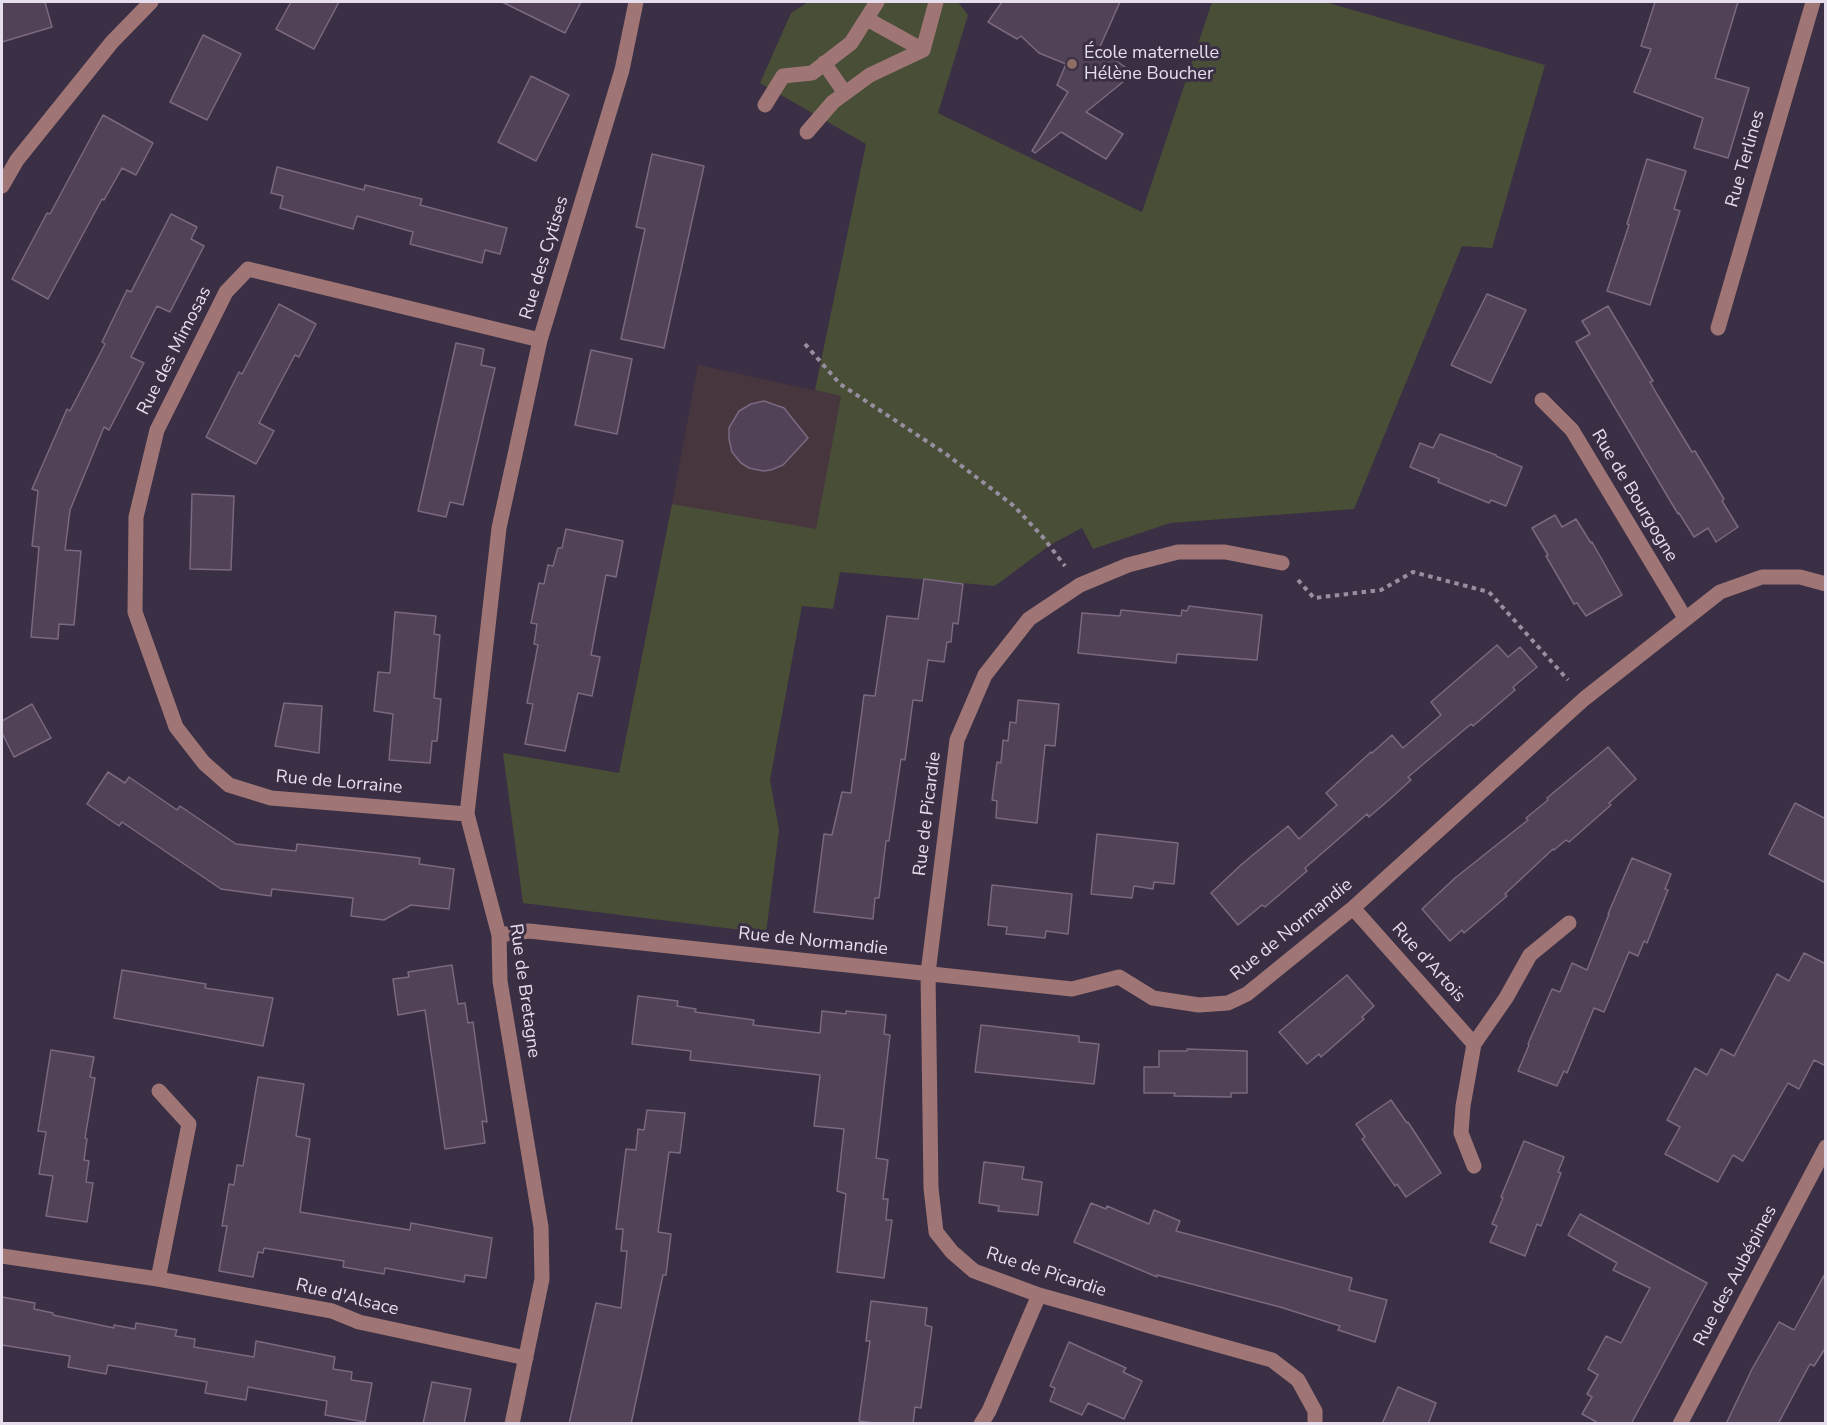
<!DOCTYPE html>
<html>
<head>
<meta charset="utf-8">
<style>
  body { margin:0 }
  #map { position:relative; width:1827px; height:1425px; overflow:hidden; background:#3a2f44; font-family:"Nunito Sans",sans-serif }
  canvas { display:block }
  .frame { position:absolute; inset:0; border:3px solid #e6deec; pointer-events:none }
</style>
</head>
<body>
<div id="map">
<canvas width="1827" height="1425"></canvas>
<div class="frame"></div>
</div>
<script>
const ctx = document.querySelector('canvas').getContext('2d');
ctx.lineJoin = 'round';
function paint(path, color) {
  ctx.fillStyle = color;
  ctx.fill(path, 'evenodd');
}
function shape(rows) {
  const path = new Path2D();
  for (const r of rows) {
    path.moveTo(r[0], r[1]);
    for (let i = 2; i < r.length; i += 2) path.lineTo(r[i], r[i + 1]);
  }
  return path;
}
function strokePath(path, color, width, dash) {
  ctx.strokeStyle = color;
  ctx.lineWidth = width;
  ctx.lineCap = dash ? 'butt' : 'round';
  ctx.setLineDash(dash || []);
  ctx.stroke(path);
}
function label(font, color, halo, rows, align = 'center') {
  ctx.font = font + ' "Nunito Sans",sans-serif';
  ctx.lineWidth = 6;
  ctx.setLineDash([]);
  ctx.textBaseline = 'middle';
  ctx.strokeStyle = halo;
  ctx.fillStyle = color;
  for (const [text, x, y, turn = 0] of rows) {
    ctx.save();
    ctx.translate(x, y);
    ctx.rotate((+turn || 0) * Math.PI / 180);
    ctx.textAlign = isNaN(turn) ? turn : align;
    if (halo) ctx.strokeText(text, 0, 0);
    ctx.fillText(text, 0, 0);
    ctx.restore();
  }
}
paint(shape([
  [698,365,841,396,816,530,672,504]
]), '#48363e');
paint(shape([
  [808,2,958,2,968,15,938,113,1142,212,1212,2,1325,2,1545,65,1492,248,1462,246,1354,509,1170,523,1093,549,1082,528,1050,545,995,586,840,572,833,609,802,606,770,780,779,830,766,933,523,903,503,753,619,773,672,504,816,529,841,396,815,390,866,144,760,83,791,13]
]), '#494e37');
const building = shape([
  [2,2,45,2,52,27,2,42,2,2],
  [291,2,339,2,314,49,276,29,291,2],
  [502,2,581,2,565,33,502,2],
  [1002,2,1120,2,1099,49,1134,73,1086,112,1123,134,1106,159,1061,132,1035,153,1032,151,1068,92,1057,85,1066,64,1039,53,1021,36,1017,39,988,22,1002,2],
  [1655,2,1738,2,1715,78,1749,88,1728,158,1694,148,1703,118,1634,92,1651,49,1641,46,1655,2],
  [203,35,241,54,207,120,170,102,203,35],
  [531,76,569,95,536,161,498,142,531,76],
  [103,115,153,143,136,175,122,168,104,200,102,199,48,299,12,279,47,213,50,214,103,115],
  [652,154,704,166,664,348,621,339,645,229,636,227,652,154],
  [1647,159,1686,171,1674,209,1680,211,1650,305,1607,291,1629,225,1627,224,1647,159],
  [277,167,364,190,365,185,422,199,420,205,507,228,500,254,485,250,482,263,410,244,413,232,357,216,353,229,280,208,283,196,271,193,277,167],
  [171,214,197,227,191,239,204,246,170,312,157,306,131,357,144,363,109,430,104,427,70,510,65,550,81,551,74,625,59,624,58,639,31,637,39,547,32,546,38,491,32,489,67,409,70,411,105,344,102,342,127,290,131,292,171,214],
  [1487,294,1526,310,1491,383,1451,365,1487,294],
  [279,304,316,324,299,357,295,355,259,423,274,431,256,464,206,437,239,372,242,374,279,304],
  [1608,306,1653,381,1650,382,1658,396,1692,452,1695,451,1724,499,1722,501,1738,527,1716,542,1708,528,1694,537,1679,513,1678,514,1576,342,1590,334,1582,321,1608,306],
  [456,343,484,349,481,365,495,368,463,505,450,502,446,517,418,511,456,343],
  [591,350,632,359,617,434,575,425,591,350],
  [764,401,784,408,808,438,783,465,771,470,763,471,749,468,741,463,732,452,729,439,729,428,739,411,751,404,764,401],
  [1440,434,1496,455,1496,456,1522,467,1506,506,1491,500,1489,503,1438,482,1439,479,1410,467,1420,443,1433,448,1440,434],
  [192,494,234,496,231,570,190,569,192,494],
  [1555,515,1562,527,1576,519,1591,543,1592,542,1622,595,1586,616,1577,603,1574,604,1546,556,1548,555,1532,528,1555,515],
  [566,529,623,541,616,577,606,575,591,655,600,657,592,696,578,693,565,751,525,744,533,704,527,703,538,645,534,644,537,624,531,623,539,583,544,584,548,565,553,566,558,548,562,548,566,529],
  [924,579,963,584,958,624,953,623,951,642,947,642,944,662,928,660,922,701,913,700,905,760,901,759,889,841,886,841,879,898,875,898,873,919,814,912,824,834,832,835,842,792,851,793,864,695,875,696,887,616,918,619,924,579],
  [1189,606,1262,615,1257,660,1177,654,1176,663,1078,653,1082,613,1120,616,1121,610,1181,616,1182,610,1187,611,1189,606],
  [395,612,436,616,434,634,440,635,434,698,441,699,437,741,432,741,430,763,389,760,393,714,374,711,378,672,390,673,395,612],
  [1497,645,1508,657,1520,647,1537,667,1513,687,1515,690,1473,726,1471,724,1408,777,1411,780,1390,799,1369,817,1367,814,1305,868,1307,871,1265,907,1262,905,1238,925,1211,893,1242,864,1288,826,1299,839,1337,805,1326,793,1371,752,1372,753,1392,735,1403,748,1441,715,1431,702,1497,645],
  [1018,700,1059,704,1055,746,1045,745,1037,823,996,818,997,801,992,800,997,762,1001,763,1003,740,1008,741,1010,722,1016,723,1018,700],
  [284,703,322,706,319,753,275,746,284,703],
  [32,704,51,738,14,757,2,733,2,721,32,704],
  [1608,747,1636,779,1609,803,1611,805,1569,842,1566,840,1554,850,1553,849,1505,894,1507,896,1464,933,1462,930,1450,941,1422,909,1455,878,1528,820,1526,818,1548,800,1547,798,1608,747],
  [108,772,125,783,129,777,177,810,180,806,236,844,296,851,297,844,378,853,420,858,419,864,454,869,449,909,411,905,384,920,351,916,353,898,272,889,271,896,221,889,122,822,119,826,87,804,108,772],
  [1795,803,1826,819,1826,883,1769,854,1795,803],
  [1097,834,1178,843,1174,884,1154,882,1153,889,1134,886,1132,898,1091,894,1097,834],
  [1632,858,1671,874,1665,889,1668,890,1647,943,1644,941,1638,956,1629,952,1604,1012,1594,1008,1567,1073,1564,1071,1557,1086,1518,1071,1529,1045,1528,1044,1552,989,1560,992,1572,963,1587,970,1609,914,1608,914,1632,858],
  [992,885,1072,894,1068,934,1046,931,1045,938,1006,934,1007,927,988,925,992,885],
  [1804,953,1826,964,1826,1066,1814,1060,1799,1089,1788,1083,1743,1161,1733,1155,1718,1182,1665,1154,1680,1127,1667,1120,1695,1068,1707,1075,1721,1049,1734,1056,1777,974,1789,981,1804,953],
  [452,965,458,1004,465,1003,468,1023,473,1022,487,1122,482,1121,485,1143,445,1149,425,1010,398,1015,393,979,409,977,408,972,452,965],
  [122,970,206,984,205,988,273,998,263,1046,114,1018,122,970],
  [1347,975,1374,1006,1362,1017,1364,1019,1321,1057,1319,1054,1307,1064,1279,1032,1347,975],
  [638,996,678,1001,677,1006,696,1009,695,1012,754,1020,753,1025,820,1033,822,1011,846,1014,846,1011,886,1015,884,1034,890,1035,876,1158,888,1160,883,1199,888,1199,886,1220,892,1220,884,1278,837,1272,846,1194,837,1191,844,1129,814,1126,820,1075,690,1060,691,1051,632,1044,638,996],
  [981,1025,1079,1036,1079,1042,1099,1044,1094,1084,975,1072,981,1025],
  [1187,1049,1247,1051,1247,1093,1231,1093,1231,1097,1174,1096,1175,1093,1144,1093,1144,1067,1159,1067,1159,1051,1187,1051,1187,1049],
  [51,1050,94,1057,90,1077,95,1078,85,1138,87,1139,84,1160,89,1161,86,1182,93,1183,87,1222,46,1216,53,1176,39,1174,46,1132,38,1131,51,1050],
  [258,1077,304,1084,296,1136,310,1139,300,1212,410,1230,411,1223,492,1238,486,1278,465,1275,464,1282,385,1268,384,1274,343,1267,344,1261,264,1248,263,1253,258,1252,253,1277,219,1271,227,1226,222,1226,229,1184,234,1185,237,1165,243,1166,258,1077],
  [1391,1100,1407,1123,1408,1122,1441,1173,1406,1197,1397,1184,1395,1186,1378,1162,1362,1139,1365,1137,1356,1124,1391,1100],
  [647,1110,685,1113,680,1153,669,1152,658,1232,671,1234,666,1275,663,1275,631,1424,569,1424,596,1303,621,1308,627,1251,621,1251,623,1229,616,1229,626,1149,636,1150,638,1129,644,1130,647,1110],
  [1524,1141,1564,1157,1558,1172,1561,1173,1541,1226,1537,1224,1525,1256,1490,1242,1497,1226,1492,1224,1503,1198,1501,1197,1524,1141],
  [984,1162,1024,1167,1022,1179,1042,1182,1038,1215,998,1211,999,1206,979,1203,984,1162],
  [1091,1203,1106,1209,1107,1206,1149,1224,1154,1210,1180,1221,1176,1231,1352,1278,1349,1290,1387,1300,1375,1342,1338,1330,1340,1326,1280,1307,1157,1275,1157,1277,1074,1242,1091,1203],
  [1580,1214,1707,1283,1631,1424,1600,1424,1582,1414,1592,1397,1587,1394,1598,1375,1588,1369,1606,1336,1621,1343,1650,1288,1613,1270,1617,1263,1568,1235,1580,1214],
  [1826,1272,1826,1347,1814,1366,1810,1364,1778,1424,1726,1424,1752,1369,1779,1322,1794,1330,1826,1272],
  [2,1297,35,1303,34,1309,53,1313,53,1315,114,1328,114,1325,135,1329,136,1323,177,1330,175,1336,195,1339,194,1347,254,1357,256,1341,335,1357,333,1369,352,1372,351,1380,372,1383,365,1422,325,1415,327,1401,248,1387,246,1400,205,1393,207,1382,108,1365,106,1374,68,1367,70,1356,2,1345,2,1297],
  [871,1301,927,1308,925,1325,932,1327,921,1408,915,1407,913,1424,883,1424,859,1421,870,1341,866,1341,871,1301],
  [1069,1342,1126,1368,1123,1372,1142,1381,1124,1419,1088,1403,1082,1415,1050,1401,1055,1388,1050,1386,1069,1342],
  [432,1382,471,1389,464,1424,423,1424,432,1382],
  [1398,1387,1436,1403,1428,1424,1382,1424,1398,1387]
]);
paint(building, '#524257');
strokePath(building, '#7a6980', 1.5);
strokePath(shape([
  [805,344,840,384,946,454,1014,506,1042,536,1065,566],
  [1298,580,1314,598,1381,590,1413,572,1489,592,1568,680]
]), '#978e9f', 4, [4.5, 4.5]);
strokePath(shape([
  [867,19,923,50],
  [824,63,845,93],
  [765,105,783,76,812,73,851,43,877,2],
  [807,132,833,102,870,75,923,50,936,2],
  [2,186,17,160,112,42,151,2],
  [1718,328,1813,2],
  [1542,400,1572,430,1685,618],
  [1282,563,1225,552,1178,552,1128,565,1080,585,1029,619,985,675,957,740,928,973,931,1188,936,1232,952,1252,974,1271,1039,1295,1272,1360,1298,1380,1315,1411,1315,1424],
  [467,814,271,798,229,785,204,763,176,727,135,612,136,517,157,430,226,292,248,269,540,340],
  [1353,908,1474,1044,1463,1106,1461,1133,1474,1166],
  [499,935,529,931,1072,989,1119,977,1153,998,1199,1005,1228,1003,1247,994,1353,908,1584,699,1720,592,1762,577,1800,577,1826,584],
  [1474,1044,1506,998,1530,955,1569,923],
  [2,1256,158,1279,332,1311,359,1322,526,1358],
  [158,1279,189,1124,159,1091],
  [512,1424,542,1279,541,1227,500,981,499,935,467,814,499,528,540,340,622,70,636,2],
  [981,1424,989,1411,1039,1295],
  [1680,1424,1826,1147]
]), '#9f7675', 15);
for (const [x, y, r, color] of [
  [1072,64,6,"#8d6e63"]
]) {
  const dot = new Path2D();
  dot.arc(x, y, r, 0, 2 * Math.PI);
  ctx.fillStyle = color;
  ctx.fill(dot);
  strokePath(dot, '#3a2f44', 2);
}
label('18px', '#e6deec', '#3a2f44', [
  ["École maternelle",1084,54],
  ["Hélène Boucher",1084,75]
], 'left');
label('18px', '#e6deec', '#3a2f44', [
  ["Rue Terlines",1746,159,-74],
  ["Rue des Cytises",545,258,-73],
  ["Rue des Mimosas",175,351,-63],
  ["Rue de Bourgogne",1634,496,59],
  ["Rue de Lorraine",339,783,5],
  ["Rue de Picardie",928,814,-83],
  ["Rue de Normandie",1292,930,-39],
  ["Rue de Normandie",813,942,6],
  ["Rue d'Artois",1428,963,48],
  ["Rue de Bretagne",524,991,82],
  ["Rue de Picardie",1046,1273,18],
  ["Rue des Aubépines",1736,1276,-62],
  ["Rue d'Alsace",347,1298,14]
]);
</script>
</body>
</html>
